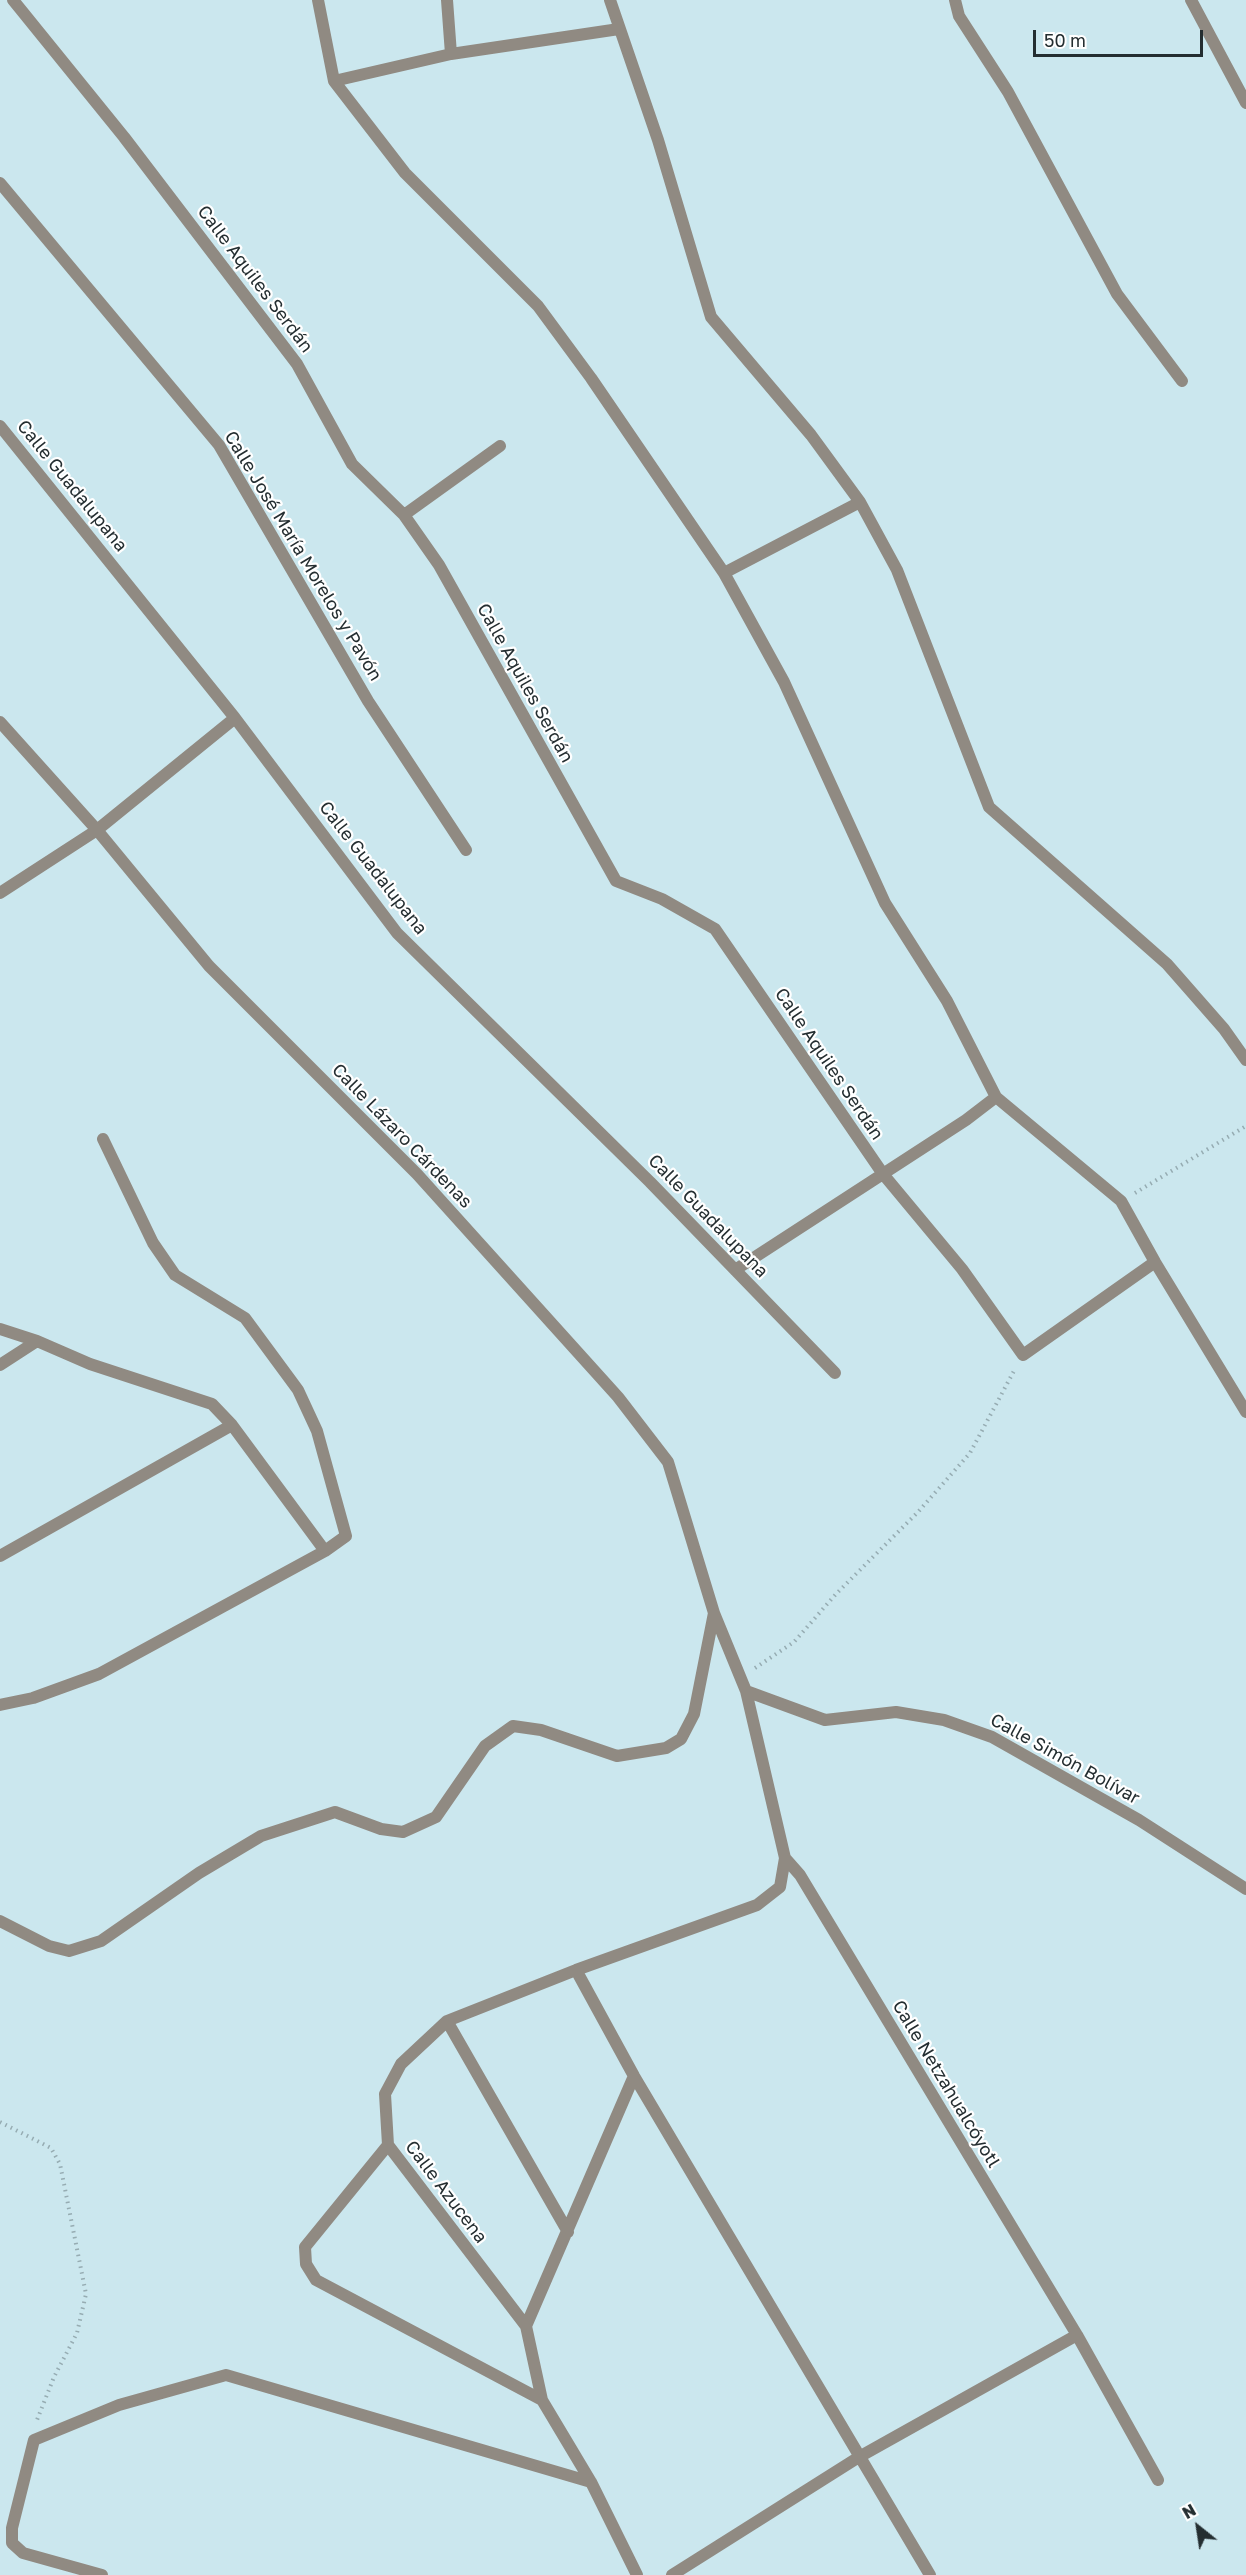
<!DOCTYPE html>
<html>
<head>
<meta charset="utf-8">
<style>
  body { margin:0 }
  #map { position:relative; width:1246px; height:2575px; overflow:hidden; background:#cbe7ee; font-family:"Golos Text",sans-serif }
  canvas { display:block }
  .north { position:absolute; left:1168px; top:2497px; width:60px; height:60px; -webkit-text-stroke:4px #fff; paint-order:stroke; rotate:330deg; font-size:16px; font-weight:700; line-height:24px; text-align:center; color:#242e31 }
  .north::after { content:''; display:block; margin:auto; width:21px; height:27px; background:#242e31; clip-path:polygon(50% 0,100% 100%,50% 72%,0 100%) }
  .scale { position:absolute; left:1033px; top:30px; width:170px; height:27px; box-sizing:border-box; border:3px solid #242e31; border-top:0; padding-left:8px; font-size:18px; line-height:21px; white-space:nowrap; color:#242e31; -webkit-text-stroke:4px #fff; paint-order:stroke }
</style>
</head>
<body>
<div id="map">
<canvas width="1246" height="2575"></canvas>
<div class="north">N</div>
<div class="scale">50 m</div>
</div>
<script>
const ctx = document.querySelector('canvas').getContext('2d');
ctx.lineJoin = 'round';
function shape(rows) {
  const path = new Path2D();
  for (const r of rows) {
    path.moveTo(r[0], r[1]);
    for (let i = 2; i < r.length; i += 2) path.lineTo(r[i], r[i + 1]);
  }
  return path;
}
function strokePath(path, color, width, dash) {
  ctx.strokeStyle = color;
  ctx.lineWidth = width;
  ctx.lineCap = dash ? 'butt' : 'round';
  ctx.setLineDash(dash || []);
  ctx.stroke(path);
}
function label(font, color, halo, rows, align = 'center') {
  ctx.font = font + ' "Golos Text",sans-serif';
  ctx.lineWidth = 4.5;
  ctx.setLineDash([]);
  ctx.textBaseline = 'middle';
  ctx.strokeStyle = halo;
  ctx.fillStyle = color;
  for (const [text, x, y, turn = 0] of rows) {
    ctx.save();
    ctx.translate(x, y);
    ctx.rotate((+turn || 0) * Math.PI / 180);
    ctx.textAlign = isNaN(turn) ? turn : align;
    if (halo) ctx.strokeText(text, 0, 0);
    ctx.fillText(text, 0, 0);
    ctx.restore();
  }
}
strokePath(shape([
  [1135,1193,1246,1126],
  [755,1668,794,1642,836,1594,918,1512,970,1453,1015,1369],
  [0,2122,51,2148,60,2164,86,2294,77,2333,54,2377,37,2420]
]), '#96acb2', 4, [1.5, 4.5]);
strokePath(shape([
  [13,0,124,137,297,364,352,464,404,515,439,565,616,881,662,899,715,929,883,1174,962,1269,1023,1355,1155,1262],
  [318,0,334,81,405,173,538,306,591,378,724,573,784,682,885,903,947,1001,996,1097,1121,1201,1155,1262,1246,1412],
  [447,0,451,54],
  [610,0,658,140,711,317,811,435,860,502,897,570,989,807,1167,964,1224,1029,1246,1060],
  [955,0,959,16,1008,92,1117,294,1182,381],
  [1191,0,1246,103],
  [334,81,451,54,619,29],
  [0,183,219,445,368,701,466,850],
  [0,426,235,718,397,933,650,1182,835,1373],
  [404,515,500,446],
  [724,573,860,502],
  [0,722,97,830,209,966,417,1174,618,1397,668,1462,714,1613,746,1691,785,1858,800,1875,1077,2335,1158,2480],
  [0,893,97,830,235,718],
  [735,1270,966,1120,996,1097],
  [0,1329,37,1341,90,1364,212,1404,232,1425,325,1551],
  [0,1365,37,1341],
  [0,1556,232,1425],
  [746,1691,825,1720,896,1712,944,1720,992,1737,1139,1820,1246,1889],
  [0,1705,33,1698,99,1674,325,1551,346,1536,317,1431,298,1390,245,1318,175,1275,153,1243,103,1139],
  [0,1921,49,1946,69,1951,101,1941,199,1873,261,1836,335,1812,381,1829,403,1832,436,1817,485,1746,513,1726,541,1730,617,1756,666,1748,681,1739,694,1714,714,1613],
  [576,1970,634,2076,930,2575],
  [447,2021,568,2232],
  [388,2145,305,2247,306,2264,316,2280,542,2400],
  [526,2326,634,2076],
  [102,2575,23,2553,12,2543,12,2528,34,2440,119,2405,226,2375,591,2482],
  [637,2575,591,2482,542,2400,526,2326,388,2145,385,2094,401,2064,447,2021,576,1970,757,1905,780,1887,785,1858],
  [672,2575,859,2457,1077,2335]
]), '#908a82', 12);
label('18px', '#242e31', '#fff', [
  ["Calle Aquiles Serdán",255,279,53],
  ["Calle Guadalupana",72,486,51],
  ["Calle José María Morelos y Pavón",303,556,59],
  ["Calle Aquiles Serdán",525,683,61],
  ["Calle Guadalupana",373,868,52],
  ["Calle Aquiles Serdán",829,1064,56],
  ["Calle Lázaro Cárdenas",402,1136,46],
  ["Calle Guadalupana",708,1216,46],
  ["Calle Simón Bolívar",1065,1759,29],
  ["Calle Netzahualcóyotl",946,2084,59],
  ["Calle Azucena",446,2192,53]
]);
</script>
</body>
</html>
